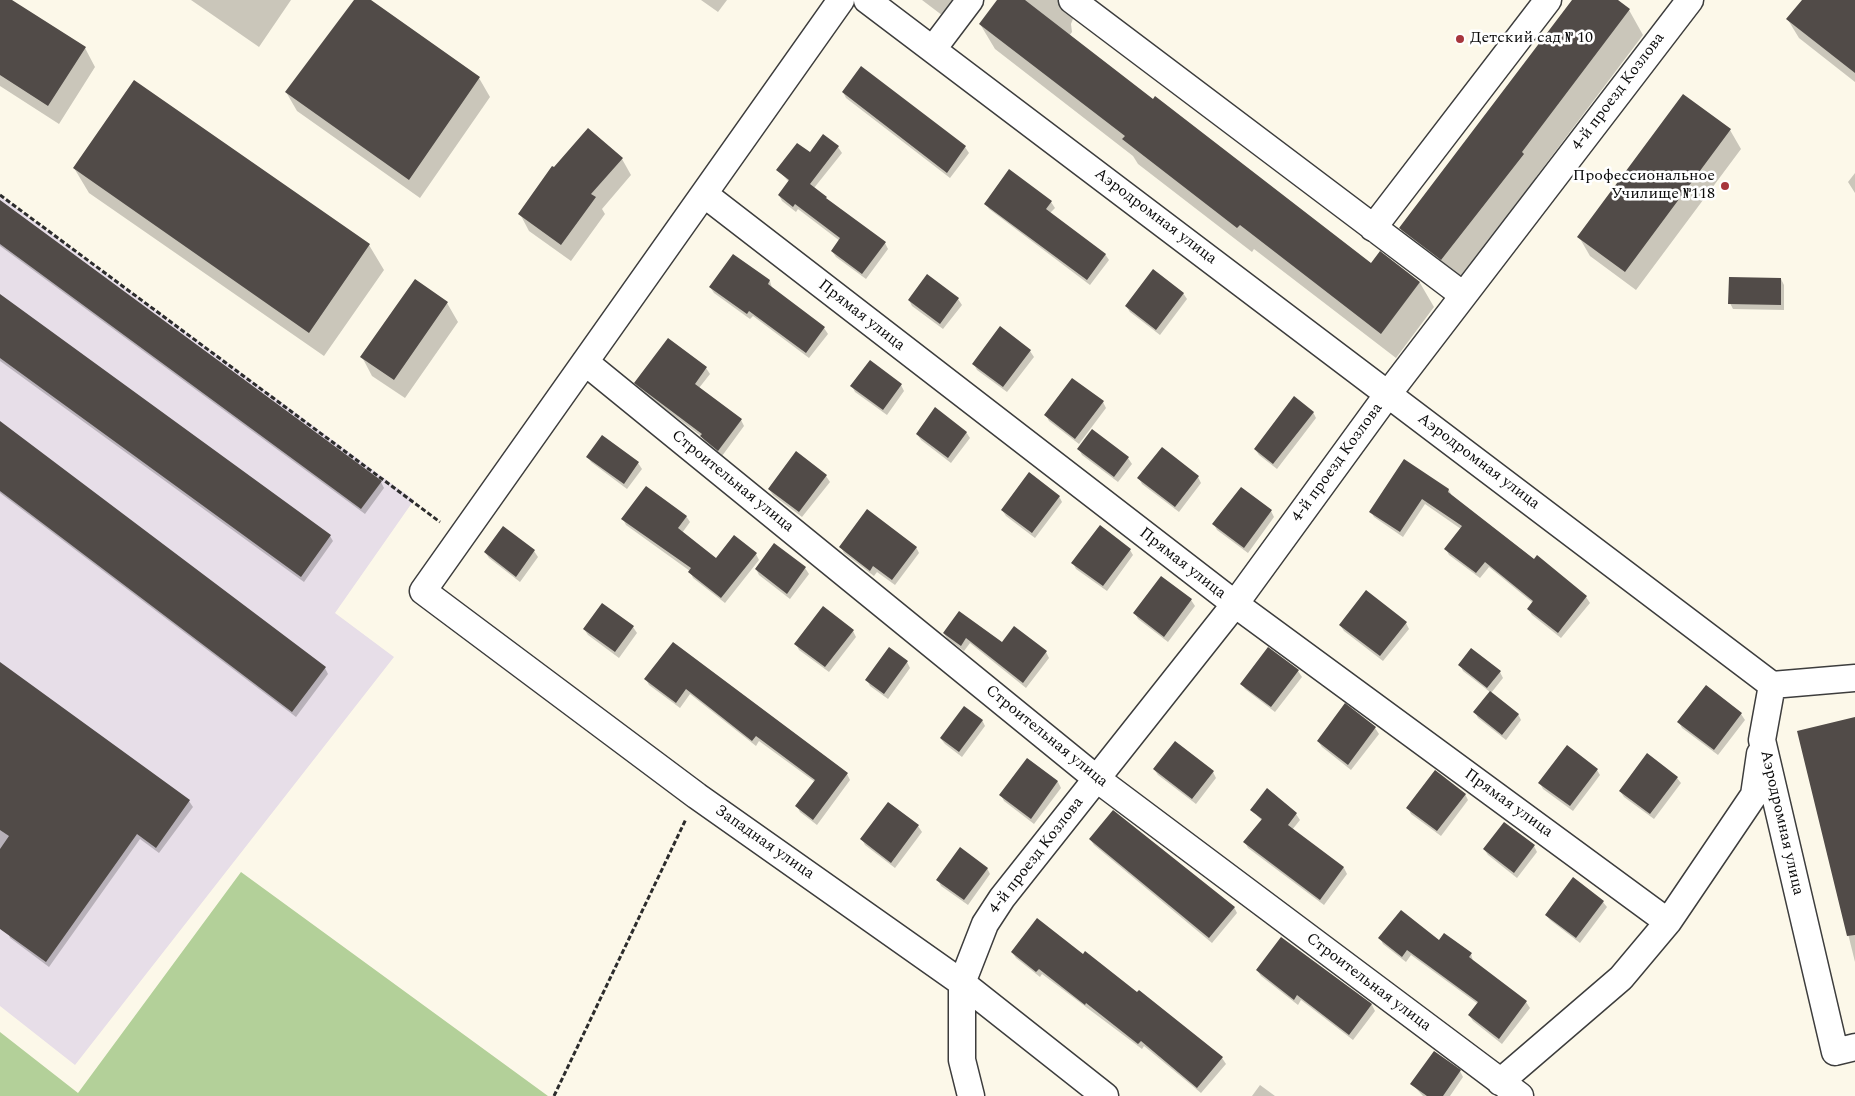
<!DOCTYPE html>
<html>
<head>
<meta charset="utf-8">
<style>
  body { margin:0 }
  canvas { display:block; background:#fcf8e9 }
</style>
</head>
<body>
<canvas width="1855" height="1096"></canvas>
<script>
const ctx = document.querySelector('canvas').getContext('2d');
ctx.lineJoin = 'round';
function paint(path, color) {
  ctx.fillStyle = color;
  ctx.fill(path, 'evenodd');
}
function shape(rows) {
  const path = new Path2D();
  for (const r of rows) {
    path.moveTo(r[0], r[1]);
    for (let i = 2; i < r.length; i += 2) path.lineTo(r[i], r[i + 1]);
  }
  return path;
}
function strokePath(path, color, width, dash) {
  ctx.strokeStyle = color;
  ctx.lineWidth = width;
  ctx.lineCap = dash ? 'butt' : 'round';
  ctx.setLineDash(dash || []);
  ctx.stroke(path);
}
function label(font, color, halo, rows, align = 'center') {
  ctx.font = font + ' Spectral,serif';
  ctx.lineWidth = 5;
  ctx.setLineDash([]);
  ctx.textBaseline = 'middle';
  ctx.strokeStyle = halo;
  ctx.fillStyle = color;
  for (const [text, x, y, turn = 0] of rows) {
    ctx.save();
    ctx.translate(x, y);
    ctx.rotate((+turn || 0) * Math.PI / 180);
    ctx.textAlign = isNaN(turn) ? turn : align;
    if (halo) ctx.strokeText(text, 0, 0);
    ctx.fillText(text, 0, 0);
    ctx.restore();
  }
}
paint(shape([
  [0,196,414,500,335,613,394,657,75,1065,0,1006]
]), '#e7dee8');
paint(shape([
  [241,872,548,1096,0,1096,0,1032,78,1093]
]), '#b3d099');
paint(shape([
  [0,0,10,0,85,48,95,67,59,124,0,86],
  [191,0,291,0,259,47],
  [356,0,370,0,479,78,490,97,420,198,297,111,286,92],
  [701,0,727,0,718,12],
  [922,0,975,0,955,25],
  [998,0,1095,0,1088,10,1074,16,1071,24,1072,32,1069,36,1371,265,1420,283,1434,307,1396,358,1254,249,1252,252,1138,164,1133,156,995,49,980,24],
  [1574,0,1616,0,1629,10,1643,35,1536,177,1538,179,1456,284,1414,252,1400,228],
  [1803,0,1855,0,1855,82,1799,38,1788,20],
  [861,68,965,147,969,153,950,178,846,98,843,92],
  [135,82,369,245,384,270,324,356,89,193,74,168],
  [1730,130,1741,149,1636,290,1590,256,1579,237],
  [823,136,838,147,842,153,814,188,829,203,885,243,888,249,866,279,836,257,832,251,840,241,798,209,796,212,782,201,779,195,789,182,778,170,810,154],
  [622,159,631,175,602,209,605,214,571,261,529,231,520,214],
  [1855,173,1855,193,1848,182],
  [0,201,381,482,384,488,365,514,0,246],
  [1051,202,1055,208,1050,213,1105,254,1109,260,1090,285,989,209,986,204],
  [733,255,770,281,772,288,824,328,828,334,809,358,753,316,750,319,714,293,710,287],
  [1781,279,1784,285,1784,310,1733,309,1730,303],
  [1183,293,1187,299,1160,335,1130,312,1126,306],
  [0,296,330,536,333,541,304,582,0,361],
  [958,299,962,305,943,329,912,306,909,300],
  [447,303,458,322,405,398,372,376,362,357],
  [1001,328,1030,351,1034,357,1007,392,977,370,974,364],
  [706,368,710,374,699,388,741,420,744,426,722,456,705,442,701,436,639,389,636,383],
  [901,385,904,391,887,415,855,392,852,386],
  [1103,402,1106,408,1079,444,1049,421,1046,415],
  [1313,412,1316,418,1277,469,1259,455,1255,449],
  [0,422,325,668,328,674,296,717,0,493],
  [1092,431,1128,458,1132,464,1118,482,1082,455,1079,449],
  [966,432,970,438,951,463,921,440,917,434],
  [603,437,638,463,642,469,627,489,591,462,588,457],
  [826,476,830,482,802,517,773,495,769,489],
  [1198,477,1201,483,1179,512,1142,484,1139,478],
  [1449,490,1452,496,1535,560,1537,557,1586,597,1590,603,1561,638,1532,615,1528,609,1533,603,1489,567,1480,578,1449,555,1446,549,1461,529,1425,504,1403,537,1374,517,1371,512],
  [1059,496,1062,502,1035,538,1006,516,1002,510],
  [1271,511,1274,517,1248,553,1217,530,1214,524],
  [686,516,690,522,682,533,716,560,756,554,759,560,725,603,693,578,690,571,626,525,623,519],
  [504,528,534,551,538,557,520,582,489,558,485,552],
  [774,545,805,568,809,574,790,599,759,575,756,569],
  [841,547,916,547,919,553,895,585,877,572,874,576,844,553],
  [1130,550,1133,555,1107,591,1076,569,1073,563],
  [1161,578,1191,600,1195,606,1168,642,1138,619,1135,613],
  [603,604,633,627,637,633,619,658,588,635,584,629],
  [1406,623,1409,629,1383,661,1344,631,1340,625],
  [853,631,856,637,829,672,799,650,796,644],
  [944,634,1046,652,1049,658,1026,688,970,643,964,651,948,639],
  [673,644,847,774,850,780,817,825,800,812,797,806,815,782,759,741,756,746,690,694,680,708,649,685,646,679],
  [1268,648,1298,671,1302,677,1275,712,1245,689,1242,684],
  [907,662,910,668,888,699,870,686,867,680],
  [0,664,189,801,193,807,159,853,140,839,49,967,10,938,0,906],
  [1460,665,1500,672,1503,678,1491,693,1518,714,1521,720,1506,740,1478,718,1475,712,1490,692,1463,671],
  [1706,686,1741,714,1745,720,1718,755,1682,728,1679,722],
  [1855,718,1855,962,1798,732],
  [982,720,985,726,962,757,945,744,941,739],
  [1375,728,1379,734,1351,770,1322,747,1318,741],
  [1028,759,1058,782,1061,788,1034,824,1004,801,1001,795],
  [1154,769,1213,772,1216,778,1196,804,1158,775],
  [1597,770,1600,775,1573,811,1543,789,1540,783],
  [1677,778,1681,783,1654,819,1624,797,1620,791],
  [1267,790,1296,814,1300,820,1292,830,1344,868,1347,874,1324,905,1248,848,1245,842,1262,821,1252,810],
  [1465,794,1468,800,1441,836,1411,814,1408,808],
  [889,803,918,826,922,832,895,868,865,845,862,839],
  [1090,839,1234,907,1237,913,1212,943,1094,845],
  [1534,846,1537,852,1517,878,1488,855,1484,849],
  [987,868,990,874,968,905,941,886,938,880],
  [1603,902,1607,907,1580,943,1550,920,1546,915],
  [1281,938,1372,1005,1375,1011,1353,1040,1301,1000,1298,1005,1261,976,1257,970],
  [1380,938,1471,954,1473,961,1526,1002,1530,1008,1502,1044,1473,1021,1469,1015,1478,1004,1411,955,1406,962,1383,944],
  [1012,952,1083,956,1222,1058,1226,1064,1201,1093,1144,1046,1142,1049,1042,974,1040,977,1016,958],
  [1460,1071,1463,1077,1450,1096,1423,1096,1412,1084],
  [1260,1085,1275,1096,1252,1096]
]), '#0003');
paint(shape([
  [0,0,12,0,86,47,48,106,0,75],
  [354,0,371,0,480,77,409,180,285,92],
  [997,0,1025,0,1153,99,1155,96,1371,263,1380,251,1420,282,1381,334,1240,225,1237,228,1122,139,1125,136,979,24],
  [1572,0,1618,0,1630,9,1522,152,1524,154,1441,260,1399,228],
  [1802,0,1855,0,1855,73,1786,19],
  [861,66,966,146,947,173,842,92],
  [134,80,370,244,309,333,73,168],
  [1683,94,1731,129,1625,272,1577,237],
  [588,128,623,158,591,194,596,197,561,245,518,214,552,166,554,167],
  [823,134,839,146,810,184,827,197,826,198,886,242,862,274,831,251,840,238,795,204,793,207,778,195,789,180,776,170,797,143,810,152],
  [1009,169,1052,201,1046,209,1106,254,1087,280,984,204],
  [0,200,382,481,361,509,0,244],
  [733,254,770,280,768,284,825,327,806,353,749,311,747,314,709,287],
  [1153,269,1184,293,1156,330,1125,306],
  [927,274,959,298,940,324,908,300],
  [1729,277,1781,278,1781,305,1728,304],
  [415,279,448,302,394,380,360,357],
  [0,294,331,535,301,577,0,358],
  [1000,326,1031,350,1003,387,972,364],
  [668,338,707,367,695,384,742,419,718,451,700,436,702,434,634,383],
  [870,360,902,384,883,410,850,386],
  [1072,378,1104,401,1075,439,1044,415],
  [1294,396,1314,412,1273,464,1254,449],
  [935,407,967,432,948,458,916,434],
  [0,421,326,667,292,712,0,491],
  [1092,429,1129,457,1114,477,1077,449],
  [602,435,639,462,624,484,586,457],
  [1162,447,1199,476,1175,507,1137,478],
  [796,451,827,475,799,512,768,489],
  [1404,459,1449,489,1448,492,1534,559,1537,555,1587,596,1558,633,1527,609,1533,601,1485,562,1476,573,1444,549,1462,526,1422,499,1400,532,1369,512],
  [1029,472,1060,496,1032,533,1001,510],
  [646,486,687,516,678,528,716,558,734,535,757,553,721,598,688,572,691,568,621,519],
  [1241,487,1272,510,1244,548,1212,524],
  [867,509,917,547,892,580,873,566,870,571,839,547],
  [1100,525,1131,549,1103,586,1071,563],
  [503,526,535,550,516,577,484,552],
  [774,543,806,567,787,594,755,569],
  [1161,576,1192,599,1164,637,1133,613],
  [1366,590,1407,622,1380,656,1339,625],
  [602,603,634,626,615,652,583,629],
  [823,606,854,630,825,667,794,644],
  [959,611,1002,642,1014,626,1047,651,1023,683,966,638,961,646,943,633],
  [673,642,848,773,813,820,795,806,815,780,756,736,752,741,686,689,676,703,644,679],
  [889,647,908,661,884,694,865,680],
  [1268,647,1299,670,1271,707,1240,684],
  [1471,648,1501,671,1487,688,1458,665],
  [0,662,190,800,156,848,137,834,46,962,0,929,0,849,9,836,0,830],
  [1706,685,1742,713,1714,750,1677,722],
  [1490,691,1519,714,1502,735,1473,712],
  [1345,703,1376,727,1348,765,1317,741],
  [964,706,983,720,959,752,940,738],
  [1855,717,1855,935,1847,936,1797,731],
  [1175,741,1214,771,1192,799,1153,769],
  [1567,745,1598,769,1570,806,1538,783],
  [1647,753,1678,777,1650,814,1619,791],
  [1027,758,1058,781,1031,819,999,795],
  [1435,770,1466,794,1437,831,1406,808],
  [1267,788,1297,813,1288,825,1344,867,1320,900,1243,842,1262,819,1250,810],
  [888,802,919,825,891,863,860,839],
  [1113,810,1235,907,1209,938,1089,839],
  [1504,822,1535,845,1514,873,1483,849],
  [960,847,988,868,964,900,936,880],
  [1573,877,1604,901,1576,938,1545,915],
  [1401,910,1439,940,1444,933,1472,953,1469,957,1527,1001,1499,1039,1468,1015,1478,1002,1407,950,1402,957,1378,938],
  [1037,918,1083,954,1085,951,1137,992,1139,990,1223,1057,1197,1088,1141,1041,1138,1044,1086,1003,1085,1005,1039,969,1036,972,1011,952],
  [1281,937,1372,1004,1349,1035,1297,995,1294,1000,1256,970],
  [1434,1051,1461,1070,1443,1096,1427,1096,1410,1084]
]), '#514b48');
const minor = shape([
  [841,0,423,591,697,796,962,983,1105,1096],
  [867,0,1772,685,1762,740,1835,1052,1855,1047],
  [1072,0,1463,295],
  [933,49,970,0],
  [704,194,1235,604,1668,922],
  [1373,228,1548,0],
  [585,362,1097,779,1520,1096],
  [1772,685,1855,678],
  [1500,1082,1621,978,1668,922,1754,795,1760,754],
  [971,1096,962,1060,962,983,985,924,1002,898,1235,604,1388,394,1690,0]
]);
strokePath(minor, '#3d3d3d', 29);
strokePath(shape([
  [0,195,440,522],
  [554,1096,686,819]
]), '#2c2c2c', 3, [5, 2.5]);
strokePath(minor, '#fff', 26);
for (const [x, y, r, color] of [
  [1460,39,5,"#a7353c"],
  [1725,186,5,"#a7353c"]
]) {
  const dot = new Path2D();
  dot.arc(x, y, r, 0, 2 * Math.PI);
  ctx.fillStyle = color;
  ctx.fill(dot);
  strokePath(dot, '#fff', 2);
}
label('16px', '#0a0a0a', '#fff', [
  ["Детский сад № 10",1470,39],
  ["Профессиональное",1715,177,"right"],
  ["Училище №118",1715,195,"right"]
], 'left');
label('16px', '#0a0a0a', '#fff', [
  ["4-й проезд Козлова",1619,92,-53],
  ["Аэродромная улица",1155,217,37],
  ["Прямая улица",861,316,38],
  ["Аэродромная улица",1478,462,37],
  ["4-й проезд Козлова",1338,463,-54],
  ["Строительная улица",732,482,39],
  ["Прямая улица",1182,564,38],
  ["Строительная улица",1046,737,39],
  ["Прямая улица",1508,804,36],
  ["Аэродромная улица",1781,823,77],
  ["Западная улица",764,843,35],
  ["4-й проезд Козлова",1037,856,-52],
  ["Строительная улица",1368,983,37]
]);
</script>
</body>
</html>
